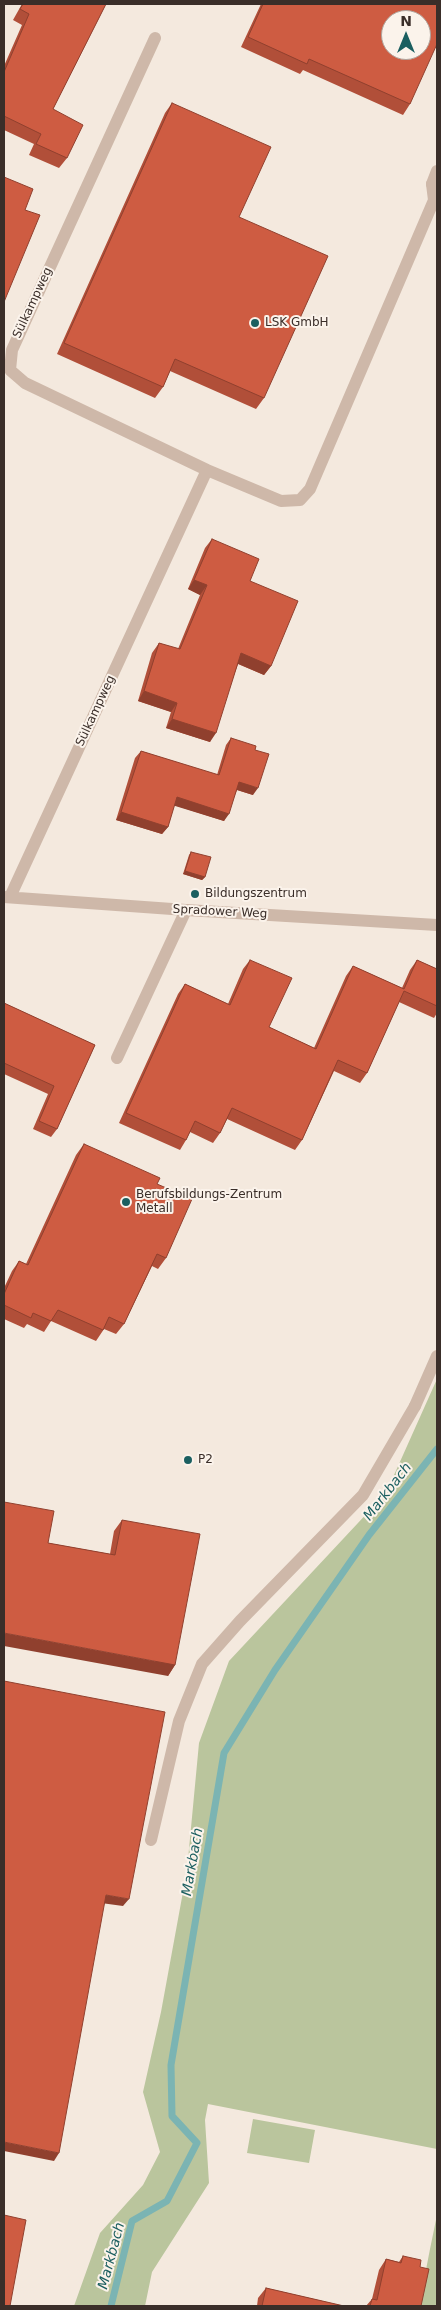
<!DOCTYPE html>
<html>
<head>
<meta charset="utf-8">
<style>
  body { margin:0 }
  #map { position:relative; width:441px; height:2310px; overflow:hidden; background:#f4e9de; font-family:"DejaVu Sans",sans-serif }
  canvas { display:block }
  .frame { position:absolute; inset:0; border:5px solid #3a2e29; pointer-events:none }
  .north { position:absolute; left:381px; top:10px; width:50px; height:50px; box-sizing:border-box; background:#fbf3eb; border:1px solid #aea49d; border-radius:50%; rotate:0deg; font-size:14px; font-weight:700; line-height:20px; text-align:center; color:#3a2e29 }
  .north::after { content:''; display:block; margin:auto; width:18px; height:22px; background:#1b5f60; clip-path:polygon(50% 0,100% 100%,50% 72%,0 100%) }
</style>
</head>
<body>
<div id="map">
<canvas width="441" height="2310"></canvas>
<div class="frame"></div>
<div class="north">N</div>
</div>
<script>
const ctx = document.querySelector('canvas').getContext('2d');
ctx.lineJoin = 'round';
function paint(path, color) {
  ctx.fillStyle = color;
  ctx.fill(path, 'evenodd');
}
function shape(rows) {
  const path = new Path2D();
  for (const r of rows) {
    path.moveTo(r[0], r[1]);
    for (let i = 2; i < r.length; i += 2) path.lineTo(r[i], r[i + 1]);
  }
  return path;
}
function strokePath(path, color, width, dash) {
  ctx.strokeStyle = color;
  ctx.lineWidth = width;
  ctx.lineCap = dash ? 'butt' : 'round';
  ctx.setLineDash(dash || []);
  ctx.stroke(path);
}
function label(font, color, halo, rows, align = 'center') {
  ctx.font = font + ' "DejaVu Sans",sans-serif';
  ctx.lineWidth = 4;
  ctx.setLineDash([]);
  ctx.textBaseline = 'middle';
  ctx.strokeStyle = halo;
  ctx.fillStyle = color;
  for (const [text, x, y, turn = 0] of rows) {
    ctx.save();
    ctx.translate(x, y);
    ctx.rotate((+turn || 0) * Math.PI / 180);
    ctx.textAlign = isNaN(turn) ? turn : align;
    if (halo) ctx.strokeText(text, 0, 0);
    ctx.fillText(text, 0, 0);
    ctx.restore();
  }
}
paint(shape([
  [437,1379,437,2149,208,2104,205,2120,209,2183,152,2272,145,2306,74,2306,100,2233,143,2185,160,2152,143,2092,161,2012,187,1870,199,1743,229,1661,386,1493],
  [253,2119,315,2130,309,2163,247,2153],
  [437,2215,437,2306,419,2306,430,2249]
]), '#bac59d');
strokePath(shape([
  [111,2306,132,2221,167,2201,197,2143,172,2116,171,2065,224,1753,275,1670,369,1535,437,1449]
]), '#7bb4b3', 7);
strokePath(shape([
  [432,184,437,171],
  [117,1058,186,910],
  [151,1840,179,1721,202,1664,240,1621,363,1495,415,1406]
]), '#ceb8a9', 12);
strokePath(shape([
  [155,38,12,350,10,370,25,383,207,470,281,501,300,500,310,489,434,200,432,184],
  [4,897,186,910,437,925],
  [10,897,207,470],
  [415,1406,437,1356]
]), '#ceb8a9', 12);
paint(shape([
  [22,4,106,4,53,109,67,158,59,168,29,155,34,144,4,130,4,66,22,25,13,20],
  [261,4,437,4,410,104,403,115,303,70,300,74,241,47],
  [172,103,239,217,264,398,256,409,170,371,163,387,155,398,57,354,165,113],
  [212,539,250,581,271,666,264,675,238,664,210,742,166,728,171,712,138,701,152,653,159,643,178,649,200,595,188,589,205,548],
  [231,738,255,750,253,795,237,790,224,821,174,805,168,827,162,834,116,820,135,758,141,751,217,775,226,745],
  [191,852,205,877,202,880,183,874,189,855],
  [250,960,269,1027,314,1048,346,976,353,966,402,988,410,970,417,960,437,969,437,1013,434,1018,399,1002,367,1073,360,1083,334,1071,302,1140,295,1150,227,1119,220,1133,213,1143,190,1132,186,1140,180,1150,119,1123,178,994,185,984,228,1004,243,969],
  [4,1003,95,1045,57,1129,51,1137,33,1129,48,1094,4,1074],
  [84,1144,157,1184,166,1258,158,1269,152,1266,124,1324,116,1334,104,1329,96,1341,51,1321,44,1332,27,1324,24,1328,4,1319,4,1288,12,1271,19,1261,26,1264,76,1155],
  [122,1520,175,1665,168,1676,48,1543,110,1554,114,1531],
  [403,2256,420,2267,421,2306,366,2306,372,2299,379,2270,386,2259,399,2262],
  [266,2288,344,2306,257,2306,258,2298]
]), '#b14f39');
paint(shape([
  [194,580,207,585,200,595,188,589],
  [241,653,271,666,264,675,234,662],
  [144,691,177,703,171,712,138,701],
  [172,719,216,733,210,742,166,728],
  [239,782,258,788,253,795,234,789],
  [177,797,229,814,224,821,172,805],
  [121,812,168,827,162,834,116,820],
  [185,871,205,877,202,880,183,874],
  [4,1633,175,1665,168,1676,4,1646],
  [106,1895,129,1899,123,1906,101,1903],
  [4,2142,59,2153,54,2161,4,2151]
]), '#90402e');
const building = shape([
  [23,4,106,4,53,109,83,125,67,158,36,144,41,134,4,116,4,72,29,14,20,9,23,4],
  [263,4,437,4,437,44,410,104,309,59,307,64,248,37,263,4],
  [391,20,421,20,421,50,391,50,391,20],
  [172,103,271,147,239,217,328,256,264,398,175,359,163,387,64,343,172,103],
  [4,177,33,189,25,210,40,215,4,302,4,177],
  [212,539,259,559,250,581,298,601,271,666,241,653,216,733,172,719,177,703,144,691,159,643,180,649,207,585,194,580,212,539],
  [231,738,256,746,255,750,269,754,258,788,239,782,229,814,177,797,168,827,121,812,141,751,219,775,231,738],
  [191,852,211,857,205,877,185,871,191,852],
  [250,960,292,978,269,1027,316,1049,353,966,404,989,417,960,437,969,437,1006,404,991,367,1073,338,1060,302,1140,232,1108,220,1133,195,1121,186,1140,126,1113,185,984,230,1005,250,960],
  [4,1003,95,1045,57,1129,39,1121,54,1086,4,1063,4,1003],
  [84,1144,160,1178,157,1184,192,1199,166,1258,157,1254,124,1324,109,1317,103,1330,58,1310,51,1321,33,1313,31,1318,4,1305,4,1294,19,1261,28,1265,84,1144],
  [4,1502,54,1511,48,1543,115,1555,122,1520,200,1534,175,1665,4,1633,4,1502],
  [4,1681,165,1712,129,1899,106,1895,59,2153,4,2142,4,1681],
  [4,2215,26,2220,10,2306,4,2306,4,2215],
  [403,2256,421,2260,420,2267,429,2269,421,2306,370,2306,372,2299,377,2300,386,2259,401,2263,403,2256],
  [266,2288,344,2306,262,2306,266,2288]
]);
paint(building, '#ce5c42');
strokePath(building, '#90402e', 1);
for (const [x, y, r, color] of [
  [255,323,5,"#1b5f60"],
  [195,894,5,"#1b5f60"],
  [126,1202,5,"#1b5f60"],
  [188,1460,5,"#1b5f60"]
]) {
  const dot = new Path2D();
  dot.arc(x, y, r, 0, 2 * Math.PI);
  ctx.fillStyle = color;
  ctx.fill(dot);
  strokePath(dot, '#fbf3eb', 2);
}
label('12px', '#3a2e29', '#fbf3eb', [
  ["Sülkampweg",33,303,-65],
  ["Sülkampweg",96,711,-65],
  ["Spradower Weg",220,912,3]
]);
label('12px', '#3a2e29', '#fbf3eb', [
  ["LSK GmbH",265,323],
  ["Bildungszentrum",205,894],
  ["Berufsbildungs-Zentrum",136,1195],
  ["Metall",136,1209],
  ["P2",198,1460]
], 'left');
label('italic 14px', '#1b5f60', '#fbf3eb', [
  ["Markbach",388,1492,-52],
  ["Markbach",193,1862,-80],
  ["Markbach",112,2256,-75]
]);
</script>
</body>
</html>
